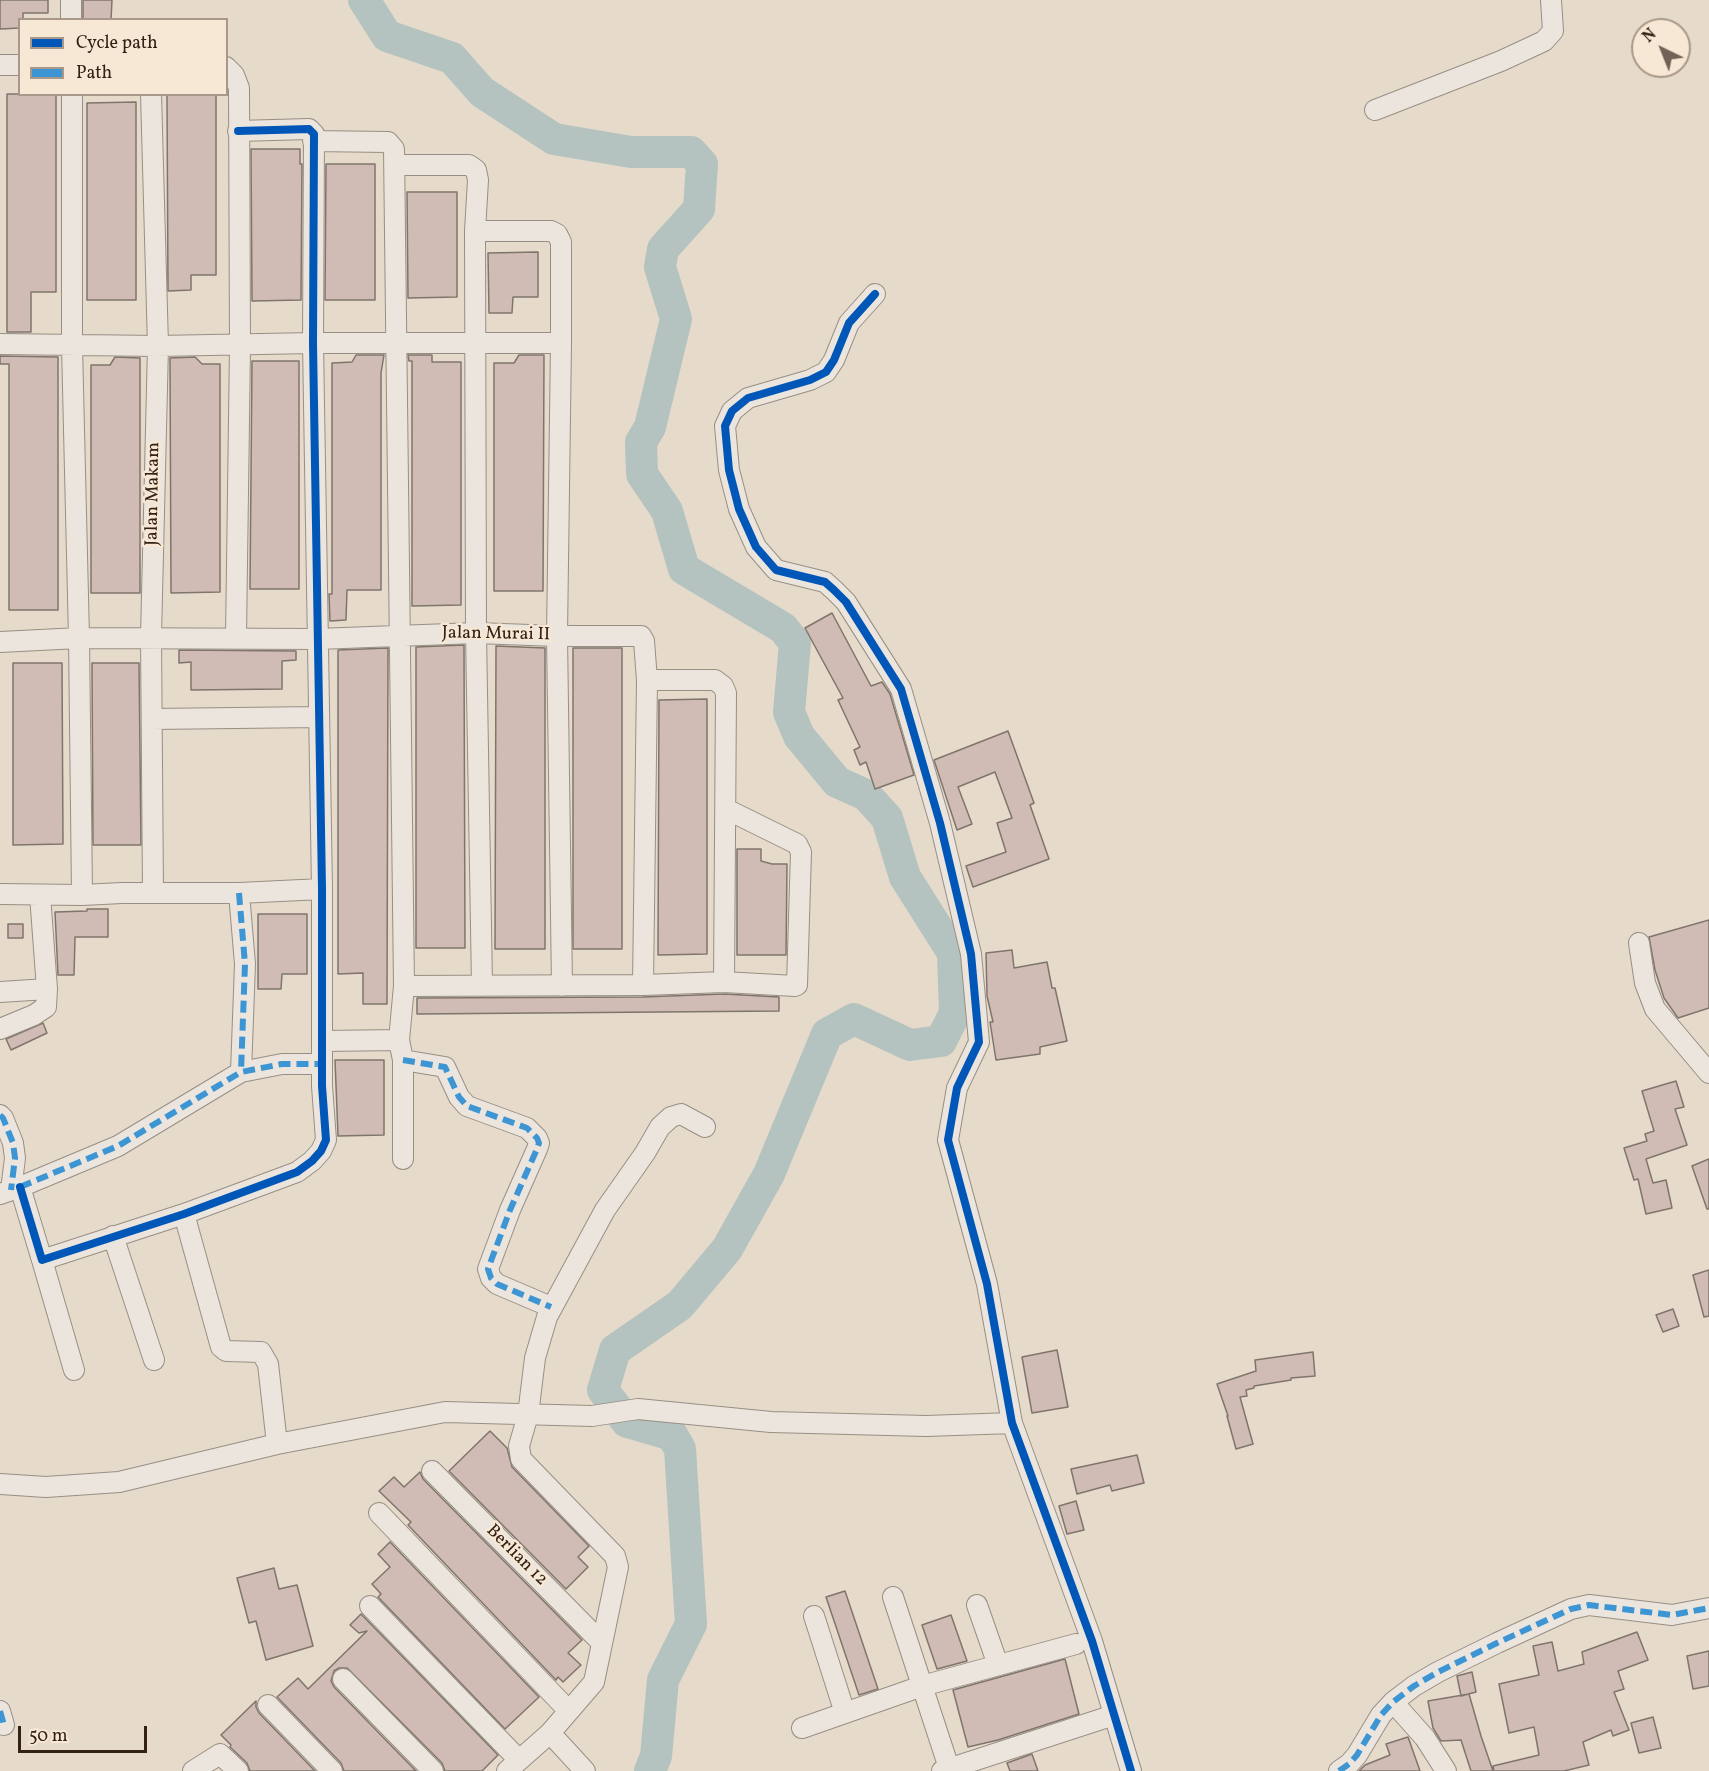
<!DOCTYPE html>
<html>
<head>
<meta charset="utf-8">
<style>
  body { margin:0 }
  #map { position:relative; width:1709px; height:1771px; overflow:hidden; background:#e6daca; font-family:Vollkorn,serif }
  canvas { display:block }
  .legend { position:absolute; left:18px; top:18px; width:210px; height:78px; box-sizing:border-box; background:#f7e8d5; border:2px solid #a99889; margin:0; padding:8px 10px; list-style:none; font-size:18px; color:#332116 }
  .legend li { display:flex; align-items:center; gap:12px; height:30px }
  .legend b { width:30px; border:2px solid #a99889 }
  .north { position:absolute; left:1631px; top:18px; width:60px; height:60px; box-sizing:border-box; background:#f7e8d5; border:2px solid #a99889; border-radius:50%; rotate:317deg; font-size:16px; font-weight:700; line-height:24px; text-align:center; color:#332116 }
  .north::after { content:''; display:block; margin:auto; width:21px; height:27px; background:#726255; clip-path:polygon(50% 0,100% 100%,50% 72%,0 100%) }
  .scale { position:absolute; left:18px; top:1726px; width:129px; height:27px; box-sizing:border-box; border:3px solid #332116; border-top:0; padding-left:8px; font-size:18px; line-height:21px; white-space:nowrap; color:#332116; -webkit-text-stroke:4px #f7e8d5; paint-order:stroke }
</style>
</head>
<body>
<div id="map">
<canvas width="1709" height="1771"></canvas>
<ul class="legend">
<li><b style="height:8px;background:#0057b8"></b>Cycle path</li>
<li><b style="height:8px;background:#3d95d4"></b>Path</li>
</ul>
<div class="north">N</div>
<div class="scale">50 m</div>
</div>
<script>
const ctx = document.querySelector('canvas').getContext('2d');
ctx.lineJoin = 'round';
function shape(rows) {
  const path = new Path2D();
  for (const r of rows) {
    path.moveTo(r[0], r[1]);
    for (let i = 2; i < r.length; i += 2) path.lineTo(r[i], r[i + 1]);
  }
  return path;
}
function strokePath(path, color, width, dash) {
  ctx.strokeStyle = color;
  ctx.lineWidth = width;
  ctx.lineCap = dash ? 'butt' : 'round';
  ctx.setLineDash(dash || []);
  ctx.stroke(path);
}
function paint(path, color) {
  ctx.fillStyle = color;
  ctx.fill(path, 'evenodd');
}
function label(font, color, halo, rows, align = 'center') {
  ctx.font = font + ' Vollkorn,serif';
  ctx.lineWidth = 5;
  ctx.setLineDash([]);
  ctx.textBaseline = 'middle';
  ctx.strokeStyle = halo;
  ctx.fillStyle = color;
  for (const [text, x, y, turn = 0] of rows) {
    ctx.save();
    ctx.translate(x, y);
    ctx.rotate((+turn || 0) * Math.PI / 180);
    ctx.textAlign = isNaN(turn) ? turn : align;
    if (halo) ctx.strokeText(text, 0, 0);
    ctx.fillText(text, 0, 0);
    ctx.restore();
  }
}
strokePath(shape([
  [364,0,387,36,452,58,482,92,554,139,631,152,691,152,702,164,699,209,663,249,660,267,676,319,650,427,641,442,642,474,667,511,684,569,783,628,795,643,789,712,799,736,837,782,866,795,887,818,905,877,953,953,955,1013,941,1041,910,1045,854,1019,827,1034,769,1174,727,1249,680,1305,615,1350,603,1390,627,1422,672,1435,680,1449,691,1624,663,1680,656,1756,650,1771]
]), '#b4c3bf', 32);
const building = shape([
  [0,0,48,0,48,13,23,13,23,20,20,20,20,28,0,29,0,0],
  [83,0,112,0,111,20,83,20,83,0],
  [7,94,56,94,56,292,31,292,31,332,7,332,7,94],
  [167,94,216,94,216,275,191,275,191,290,168,291,167,94],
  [136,102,136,300,87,300,87,103,136,102],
  [251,149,300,149,300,164,302,164,301,300,252,301,251,149],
  [326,164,375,164,375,300,325,300,326,164],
  [407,192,457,192,457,297,408,298,407,192],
  [538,252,538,297,513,297,512,313,489,313,488,253,538,252],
  [356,355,384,355,381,373,381,590,347,590,346,620,330,621,329,594,332,594,332,363,352,362,356,355],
  [408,355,432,355,432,362,461,362,461,605,412,606,412,361,409,361,408,355],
  [519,355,544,355,543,591,494,591,494,363,514,363,519,355],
  [0,356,58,357,58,610,9,610,9,364,0,364,0,356],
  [115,357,140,358,140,593,91,593,91,365,110,365,115,357],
  [195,357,202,364,220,364,220,592,171,593,170,358,195,357],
  [252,361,299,361,299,589,250,589,252,361],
  [832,613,871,686,882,682,890,694,914,775,875,789,866,762,860,765,854,750,860,747,838,700,843,698,805,628,832,613],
  [464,645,465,948,416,948,416,647,464,645],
  [496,646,545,648,545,949,495,949,496,646],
  [388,648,387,1004,363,1004,363,973,338,974,338,650,388,648],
  [573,648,622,648,622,949,573,949,573,648],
  [179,650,296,651,296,660,282,661,282,689,191,690,191,662,179,663,179,650],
  [13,663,62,663,63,844,13,845,13,663],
  [92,663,139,663,141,845,93,845,92,663],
  [707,699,707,954,658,955,659,700,707,699],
  [1008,731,1034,803,1030,805,1049,859,973,887,966,866,1006,852,997,823,1012,818,995,772,958,787,972,824,957,830,934,760,1008,731],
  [737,849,761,849,761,861,772,864,787,864,786,955,737,955,737,849],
  [87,909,108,909,108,937,75,937,74,975,58,975,55,912,87,911,87,909],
  [258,914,307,914,307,974,282,974,281,989,258,989,258,914],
  [1709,920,1709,1008,1678,1018,1664,998,1655,970,1649,937,1709,920],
  [8,924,23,924,23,938,8,938,8,924],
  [1012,950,1014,968,1047,962,1052,988,1055,988,1067,1041,1040,1047,1040,1054,996,1060,990,1022,993,1022,987,996,986,953,1012,950],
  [724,994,779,997,779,1011,417,1014,417,998,643,997,724,994],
  [43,1023,47,1033,11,1050,6,1039,43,1023],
  [335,1060,384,1060,384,1135,338,1136,335,1060],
  [1676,1081,1684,1107,1675,1109,1687,1145,1646,1159,1653,1183,1666,1180,1672,1208,1646,1214,1638,1179,1634,1180,1624,1148,1647,1141,1645,1134,1654,1131,1642,1091,1676,1081],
  [1709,1159,1709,1209,1707,1209,1692,1166,1709,1159],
  [1709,1270,1709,1316,1704,1317,1693,1275,1709,1270],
  [1673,1309,1679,1326,1663,1332,1656,1315,1673,1309],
  [1057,1350,1068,1407,1032,1413,1022,1357,1057,1350],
  [1313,1352,1315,1376,1291,1378,1291,1380,1254,1386,1254,1388,1246,1390,1247,1396,1240,1397,1253,1444,1236,1449,1227,1416,1228,1416,1217,1384,1256,1371,1255,1360,1313,1352],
  [490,1431,507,1448,512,1467,589,1546,578,1557,588,1567,566,1589,449,1471,490,1431],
  [1137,1455,1144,1483,1112,1491,1110,1485,1077,1494,1071,1469,1137,1455],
  [420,1472,423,1479,582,1640,568,1653,581,1665,563,1682,558,1677,556,1680,408,1525,411,1522,379,1491,394,1477,404,1487,420,1472],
  [1076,1501,1084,1530,1067,1534,1059,1506,1076,1501],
  [390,1542,539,1697,505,1729,378,1597,381,1594,372,1584,390,1567,378,1554,390,1542],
  [274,1568,279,1589,297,1585,313,1646,266,1660,256,1621,249,1623,237,1578,274,1568],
  [845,1591,878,1689,859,1695,826,1597,845,1591],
  [361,1614,498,1755,482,1771,445,1771,442,1763,347,1668,339,1668,334,1671,331,1681,334,1687,416,1771,344,1771,341,1763,277,1697,298,1678,308,1689,367,1631,359,1633,350,1625,361,1614],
  [951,1615,967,1661,937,1669,922,1625,951,1615],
  [1637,1632,1648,1660,1618,1671,1624,1689,1614,1692,1629,1730,1613,1736,1611,1730,1583,1742,1589,1765,1564,1771,1494,1771,1493,1766,1539,1755,1534,1727,1509,1733,1499,1684,1539,1675,1533,1646,1552,1642,1558,1671,1584,1664,1582,1652,1637,1632],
  [1709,1651,1709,1686,1693,1689,1687,1656,1709,1651],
  [1065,1659,1079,1714,998,1740,968,1747,953,1690,1065,1659],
  [1472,1672,1476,1692,1461,1696,1457,1676,1472,1672],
  [1469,1694,1481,1736,1493,1771,1471,1771,1461,1740,1441,1741,1433,1728,1428,1701,1469,1694],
  [256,1701,256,1707,259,1713,315,1771,250,1771,247,1763,230,1747,231,1745,221,1735,256,1701],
  [1653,1717,1661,1748,1639,1753,1631,1723,1653,1717],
  [1408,1737,1420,1771,1359,1771,1365,1765,1390,1755,1386,1744,1408,1737],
  [1032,1754,1038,1771,1010,1771,1007,1763,1032,1754]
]);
paint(building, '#d0bcb4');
strokePath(building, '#7f756c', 1.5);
const street = shape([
  [71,0,71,20],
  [0,65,20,65],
  [226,67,234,75,239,88,240,346,236,637],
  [72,94,72,346,79,638,82,895],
  [151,94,158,346,151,637,153,893],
  [1375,110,1501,61,1544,41,1553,31,1551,0],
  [313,141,388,142,394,149,404,986,399,1040,403,1060,403,1159],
  [396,165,469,165,476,170,478,180,475,231,476,633,482,986],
  [475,231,551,231,557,234,561,242,561,343,557,636,562,986],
  [875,294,849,323,834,360,826,372,810,380,748,398,732,411,725,426,729,470,739,509,756,547,776,570,825,582,834,590,846,602,901,689,940,823,971,954,979,1042,957,1088,948,1140,987,1284,1012,1423,1092,1641,1131,1771],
  [0,344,158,346,313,343,561,343],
  [0,642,79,638,317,639,476,633,557,636,641,636,644,641,647,680,643,985],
  [647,680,715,680,723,686,726,693,724,982],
  [152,719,318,717],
  [239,893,245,964,241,1072],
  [0,894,82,895,122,893,239,893,322,889],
  [1639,943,1645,983,1655,1009,1709,1073],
  [404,986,643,985,724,982,795,986,797,985,801,852,797,844,726,809],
  [0,992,47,989],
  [0,1029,34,1015,46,1007,47,989,40,895],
  [323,1041,399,1040],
  [403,1060,445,1067,459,1097,467,1106,527,1128,537,1138,539,1143,537,1149,510,1210,488,1269,491,1278,497,1284,551,1307],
  [0,1115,3,1118,13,1143,15,1158,11,1190],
  [20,1187,42,1260,184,1214,297,1172,312,1161,321,1151,326,1140,322,1086,322,889,313,343,314,134,309,129,238,131],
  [0,1194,20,1187,118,1146,241,1072,282,1064,322,1064],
  [184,1214,221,1347,226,1351,261,1352,268,1364,277,1444],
  [113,1236,154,1360],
  [42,1260,74,1370],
  [432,1471,601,1642],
  [0,1484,46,1487,119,1482,277,1444,445,1412,592,1416,638,1409,771,1422,926,1426,1012,1423],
  [379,1513,569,1711],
  [893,1597,950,1771],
  [977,1605,998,1665],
  [370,1606,519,1760],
  [814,1616,845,1713],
  [343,1679,433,1771],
  [1393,1702,1425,1738,1446,1771],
  [268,1705,332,1771],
  [0,1711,4,1725],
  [802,1728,922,1686,1076,1644],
  [550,1733,585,1771],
  [193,1771,220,1754,238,1771],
  [507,1771,550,1733,594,1682,618,1567,615,1556,521,1459,519,1446,528,1415,535,1358,547,1317,605,1210,645,1153,660,1127,671,1117,681,1114,705,1127],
  [942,1771,1114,1715],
  [1339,1771,1349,1764,1357,1755,1381,1715,1393,1702,1414,1686,1438,1672,1497,1643,1571,1609,1589,1605,1672,1615,1709,1608]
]);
strokePath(street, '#988f84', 22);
strokePath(street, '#ebe5dd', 20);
strokePath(shape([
  [239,893,245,964,241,1072],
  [403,1060,445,1067,459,1097,467,1106,527,1128,537,1138,539,1143,537,1149,510,1210,488,1269,491,1278,497,1284,551,1307],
  [0,1115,3,1118,13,1143,15,1158,11,1190],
  [20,1187,118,1146,241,1072,282,1064,322,1064],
  [0,1711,4,1725],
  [1339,1771,1349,1764,1357,1755,1381,1715,1393,1702,1414,1686,1438,1672,1497,1643,1571,1609,1589,1605,1672,1615,1709,1608]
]), '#3d95d4', 6, [12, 6]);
strokePath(shape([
  [875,294,849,323,834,360,826,372,810,380,748,398,732,411,725,426,729,470,739,509,756,547,776,570,825,582,834,590,846,602,901,689,940,823,971,954,979,1042,957,1088,948,1140,987,1284,1012,1423,1092,1641,1131,1771],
  [20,1187,42,1260,184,1214,297,1172,312,1161,321,1151,326,1140,322,1086,322,889,313,343,314,134,309,129,238,131]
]), '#0057b8', 8);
label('18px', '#332116', '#f7e8d5', [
  ["Jalan Makam",154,494,-89],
  ["Jalan Murai II",496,635,1],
  ["Berlian 12",516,1556,45]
]);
</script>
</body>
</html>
